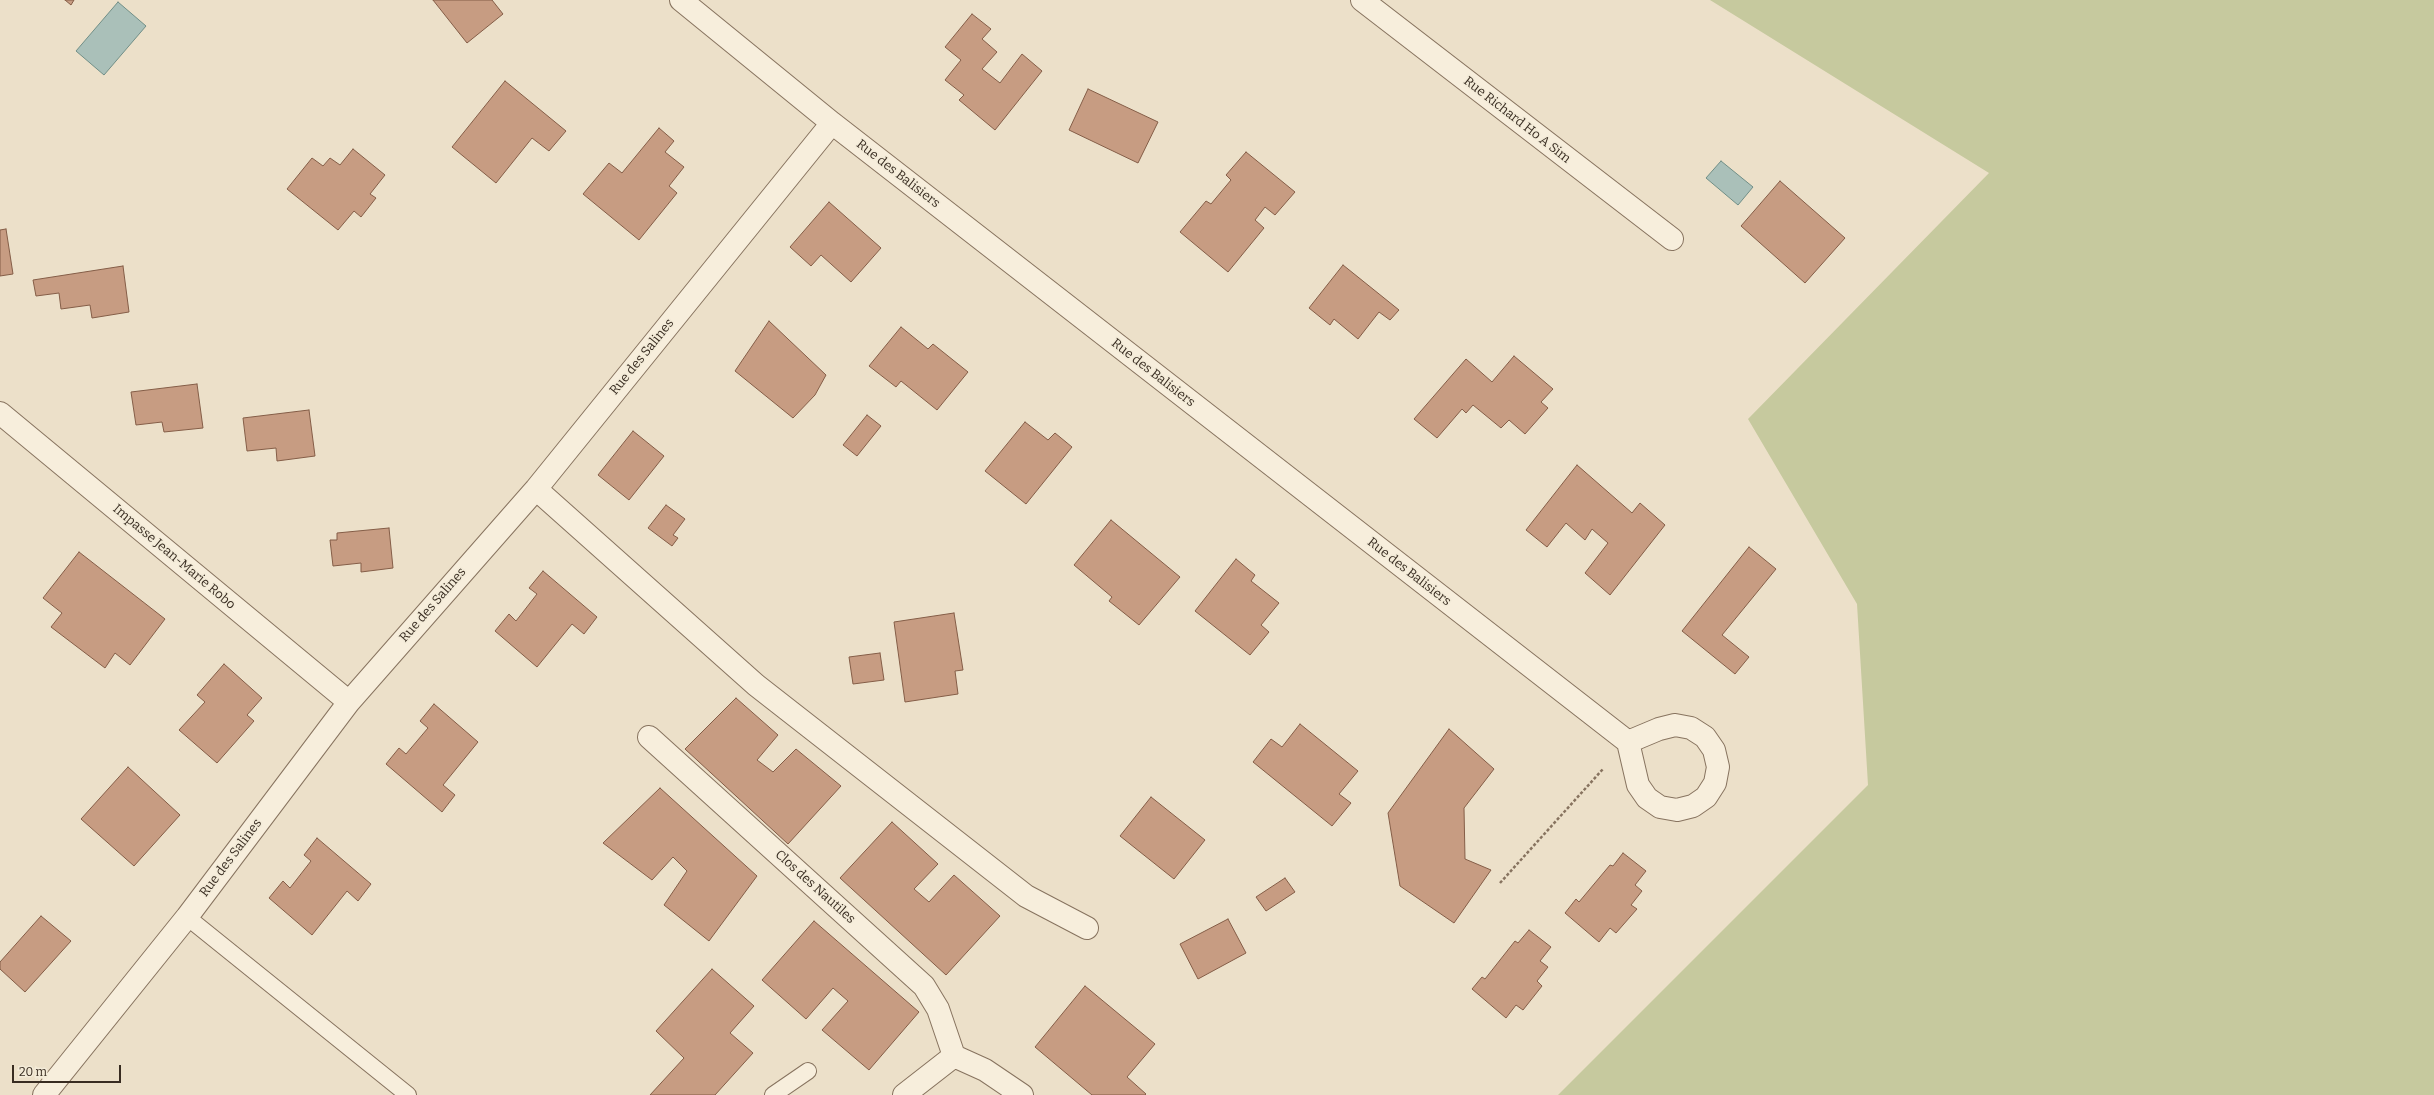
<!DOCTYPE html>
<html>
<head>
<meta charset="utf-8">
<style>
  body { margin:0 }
  #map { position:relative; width:2434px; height:1095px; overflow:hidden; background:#ece0c9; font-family:Bitter,serif }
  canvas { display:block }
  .scale { position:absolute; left:12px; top:1065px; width:109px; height:18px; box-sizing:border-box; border:2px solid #382c21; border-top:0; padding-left:5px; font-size:12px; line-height:14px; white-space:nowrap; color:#382c21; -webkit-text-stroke:3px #f3ebd8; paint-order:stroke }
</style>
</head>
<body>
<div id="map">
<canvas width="2434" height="1095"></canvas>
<div class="scale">20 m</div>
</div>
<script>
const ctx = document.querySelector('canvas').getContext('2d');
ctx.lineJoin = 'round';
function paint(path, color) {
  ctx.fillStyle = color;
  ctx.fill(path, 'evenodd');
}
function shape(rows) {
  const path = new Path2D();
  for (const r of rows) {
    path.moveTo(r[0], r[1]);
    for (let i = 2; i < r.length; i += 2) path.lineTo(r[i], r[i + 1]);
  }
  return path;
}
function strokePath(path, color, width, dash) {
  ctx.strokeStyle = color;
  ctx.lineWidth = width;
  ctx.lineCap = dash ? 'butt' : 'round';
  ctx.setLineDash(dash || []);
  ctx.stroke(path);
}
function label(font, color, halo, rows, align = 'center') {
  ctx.font = font + ' Bitter,serif';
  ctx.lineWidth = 3;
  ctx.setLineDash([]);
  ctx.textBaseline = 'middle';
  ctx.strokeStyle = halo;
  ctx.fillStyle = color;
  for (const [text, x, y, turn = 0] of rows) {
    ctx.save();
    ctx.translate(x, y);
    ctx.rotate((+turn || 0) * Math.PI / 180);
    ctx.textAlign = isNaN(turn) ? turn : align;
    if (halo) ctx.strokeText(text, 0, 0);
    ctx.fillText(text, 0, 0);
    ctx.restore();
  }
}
paint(shape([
  [1710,0,2434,0,2434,1095,1558,1095,1868,785,1857,604,1748,419,1989,173]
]), '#c6c99e');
const water = shape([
  [118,2,146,26,104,75,76,51,118,2],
  [1721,161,1753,187,1738,205,1706,178,1721,161]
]);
paint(water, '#aac0b9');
strokePath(water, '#708e86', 1);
const building = shape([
  [65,0,74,0,71,5,65,0],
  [433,0,492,0,503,14,467,43,433,0],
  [972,14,991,29,982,39,997,52,982,69,1000,83,1022,54,1042,71,995,130,959,100,964,95,945,80,961,60,945,47,972,14],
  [505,81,566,131,549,151,532,138,496,183,452,147,505,81],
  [1088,89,1158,122,1138,163,1069,130,1088,89],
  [659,128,674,141,665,152,684,167,669,186,677,193,639,240,583,194,609,163,622,173,659,128],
  [353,149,385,175,370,194,376,198,361,217,354,211,338,230,287,189,312,158,323,166,330,158,340,165,353,149],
  [1246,152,1295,192,1275,215,1265,207,1255,220,1264,228,1228,272,1180,232,1206,201,1211,204,1231,180,1226,175,1246,152],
  [1780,181,1845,238,1805,283,1741,226,1780,181],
  [829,202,881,248,851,282,821,255,811,266,790,247,829,202],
  [6,229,13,274,0,276,0,230,6,229],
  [1343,265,1399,310,1390,320,1379,312,1358,339,1334,319,1330,325,1309,308,1343,265],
  [123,266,129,312,92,318,90,305,61,309,59,293,36,296,33,280,123,266],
  [769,321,826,375,815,395,793,418,735,371,769,321],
  [901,327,928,349,933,344,968,372,937,410,901,381,896,387,869,366,901,327],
  [1514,356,1553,389,1541,402,1548,408,1525,434,1509,420,1501,428,1473,405,1466,413,1462,409,1437,438,1414,419,1466,359,1492,382,1514,356],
  [197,384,203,428,164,432,162,422,136,425,131,392,197,384],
  [309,410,315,456,277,461,276,448,247,451,243,418,309,410],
  [867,415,881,426,857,456,843,445,867,415],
  [1025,422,1048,440,1055,433,1072,447,1026,504,985,471,1025,422],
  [633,431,664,456,629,500,598,475,633,431],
  [1577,465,1632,513,1640,503,1665,525,1610,595,1585,573,1608,543,1592,529,1585,540,1566,523,1547,547,1526,530,1577,465],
  [666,505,685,519,673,535,678,538,672,546,648,528,666,505],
  [1111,520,1180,577,1139,625,1109,601,1112,597,1074,565,1111,520],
  [389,528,393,568,361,572,361,563,333,566,330,540,337,540,337,533,389,528],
  [1749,547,1776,569,1722,635,1749,657,1735,674,1682,631,1749,547],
  [79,552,165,619,130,665,115,653,105,668,51,627,62,613,43,598,79,552],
  [1236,559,1255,575,1251,581,1279,603,1261,625,1269,632,1250,655,1195,611,1236,559],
  [543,571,597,617,584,634,572,624,537,667,495,631,509,614,516,621,537,594,529,588,543,571],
  [954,613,963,670,955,671,958,694,905,702,894,622,954,613],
  [880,653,884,680,853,684,849,657,880,653],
  [224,664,262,698,247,715,254,721,217,763,179,730,205,702,197,695,224,664],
  [736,698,778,735,757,760,773,772,796,749,841,786,788,844,685,749,736,698],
  [434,704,478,742,443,785,455,795,442,812,386,764,399,748,406,754,428,728,420,721,434,704],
  [1300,724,1358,771,1339,794,1351,803,1332,826,1253,762,1271,739,1282,747,1300,724],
  [1449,729,1494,769,1464,808,1465,859,1491,870,1454,923,1400,886,1388,813,1449,729],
  [128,767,180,815,134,866,81,819,128,767],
  [660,788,757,876,709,941,664,905,687,871,673,857,652,880,603,843,660,788],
  [1151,797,1205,840,1174,879,1120,836,1151,797],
  [892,822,938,864,914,889,929,902,954,875,1000,916,946,975,840,878,892,822],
  [317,838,371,884,358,901,347,891,312,935,269,898,283,881,290,888,311,861,304,855,317,838],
  [1623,853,1646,871,1635,885,1642,891,1631,905,1637,909,1616,933,1610,928,1599,942,1565,913,1576,899,1579,902,1610,865,1613,866,1623,853],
  [1285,878,1295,892,1266,911,1256,897,1285,878],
  [41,916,71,941,25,992,0,969,0,962,41,916],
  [1228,919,1246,953,1198,979,1180,944,1228,919],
  [814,921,919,1012,869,1070,822,1030,848,1001,833,988,806,1019,762,980,814,921],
  [1529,930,1551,947,1540,961,1548,967,1537,981,1542,986,1523,1010,1516,1005,1506,1018,1472,989,1482,977,1485,979,1515,941,1518,943,1529,930],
  [712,969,754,1006,730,1033,753,1053,715,1095,650,1095,684,1058,656,1031,712,969],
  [1085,986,1155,1044,1127,1077,1146,1094,1145,1095,1092,1095,1035,1047,1085,986]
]);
paint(building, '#c79c82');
strokePath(building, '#845d47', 1);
const lane = shape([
  [187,917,408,1095],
  [773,1095,808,1071]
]);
const street = shape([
  [681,0,832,123,1628,742],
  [1362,0,1672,239],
  [0,413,349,702],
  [536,489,756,685,1026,896,1087,928],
  [1675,725,1691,728,1705,737,1714,750,1718,767,1715,783,1706,797,1693,806,1677,810,1660,807,1647,798,1638,785,1628,742,1659,729,1675,725],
  [649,737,924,986,938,1009,954,1056],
  [954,1056,985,1070,1022,1095],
  [44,1095,187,917,349,702,536,489,832,123],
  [904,1095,954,1056]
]);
strokePath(lane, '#87735f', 18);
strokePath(street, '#87735f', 24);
strokePath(shape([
  [1500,883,1603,769]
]), '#87735f', 2.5, [3, 2]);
strokePath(lane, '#f7eedc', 16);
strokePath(street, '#f7eedc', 22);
label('13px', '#382c21', '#f3ebd8', [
  ["Rue Richard Ho A Sim",1517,120,38],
  ["Rue des Balisiers",898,174,38],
  ["Rue des Salines",642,357,-51],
  ["Rue des Balisiers",1153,373,38],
  ["Impasse Jean-Marie Robo",174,557,40],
  ["Rue des Balisiers",1409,572,38],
  ["Rue des Salines",433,605,-49],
  ["Rue des Salines",231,858,-53],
  ["Clos des Nautiles",815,887,42]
]);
</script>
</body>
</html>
